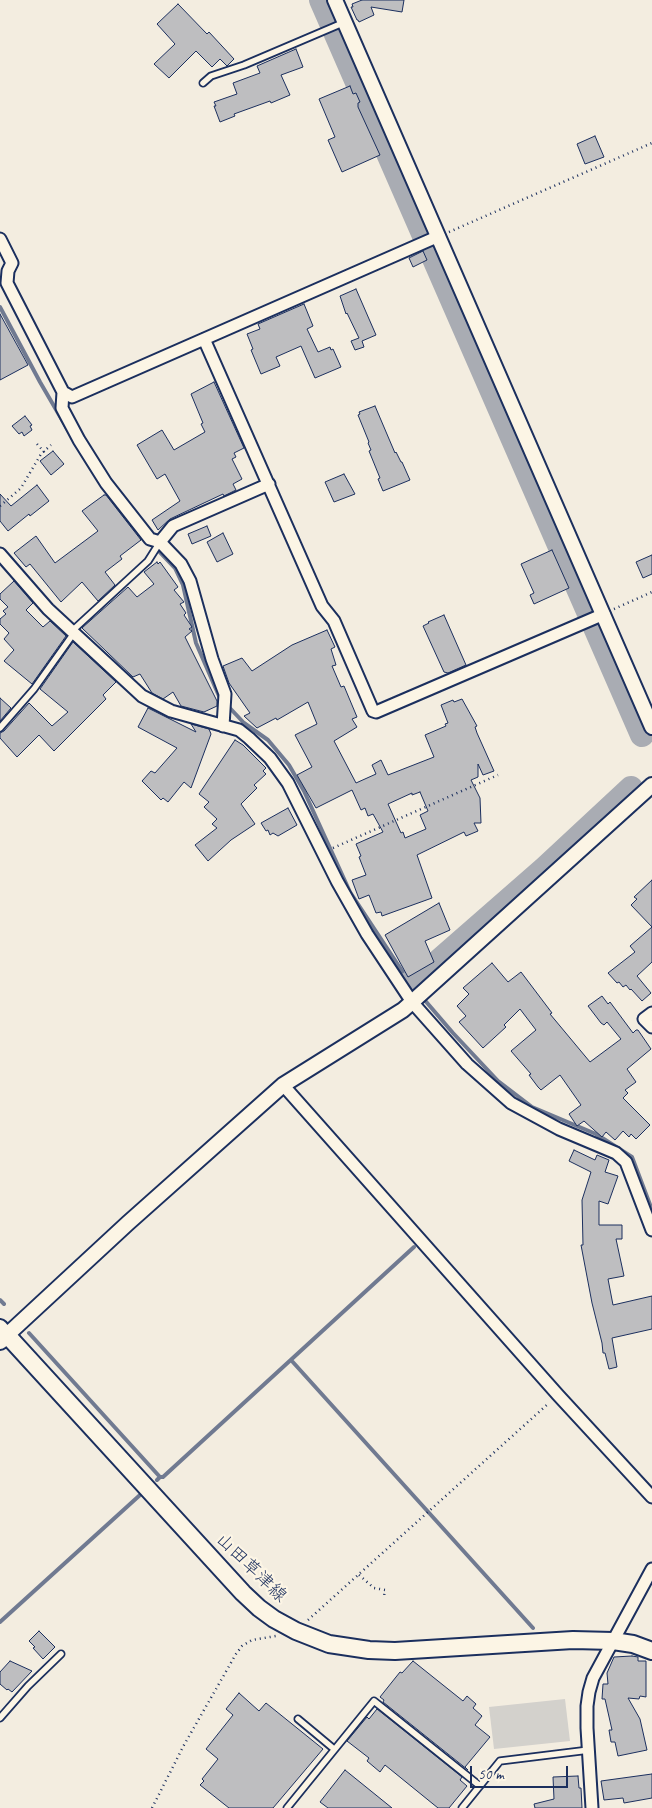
<!DOCTYPE html>
<html>
<head>
<meta charset="utf-8">
<style>
  body { margin:0 }
  #map { position:relative; width:652px; height:1808px; overflow:hidden; background:#f3ede0; font-family:Caveat,sans-serif }
  canvas { display:block }
  .scale { position:absolute; left:470px; top:1766px; width:98px; height:22px; box-sizing:border-box; border:2px solid #1b2f5e; border-top:0; padding-left:6px; font-size:15px; line-height:18px; white-space:nowrap; color:#1b2f5e; -webkit-text-stroke:4px #fcf5e5; paint-order:stroke }
</style>
</head>
<body>
<div id="map">
<canvas width="652" height="1808"></canvas>
<div class="scale">50 m</div>
</div>
<script>
const ctx = document.querySelector('canvas').getContext('2d');
ctx.lineJoin = 'round';
function paint(path, color) {
  ctx.fillStyle = color;
  ctx.fill(path, 'evenodd');
}
function shape(rows) {
  const path = new Path2D();
  for (const r of rows) {
    path.moveTo(r[0], r[1]);
    for (let i = 2; i < r.length; i += 2) path.lineTo(r[i], r[i + 1]);
  }
  return path;
}
function strokePath(path, color, width, dash) {
  ctx.strokeStyle = color;
  ctx.lineWidth = width;
  ctx.lineCap = dash ? 'butt' : 'round';
  ctx.setLineDash(dash || []);
  ctx.stroke(path);
}
function label(font, color, halo, rows, align = 'center') {
  ctx.font = font + ' Caveat,"Klee One",sans-serif';
  ctx.lineWidth = 4.5;
  ctx.setLineDash([]);
  ctx.textBaseline = 'middle';
  ctx.strokeStyle = halo;
  ctx.fillStyle = color;
  for (const [text, x, y, turn = 0] of rows) {
    ctx.save();
    ctx.translate(x, y);
    ctx.rotate((+turn || 0) * Math.PI / 180);
    ctx.textAlign = isNaN(turn) ? turn : align;
    if (halo) ctx.strokeText(text, 0, 0);
    ctx.fillText(text, 0, 0);
    ctx.restore();
  }
}
paint(shape([
  [565,1699,570,1741,494,1749,489,1707]
]), '#d3d1cc');
strokePath(shape([
  [0,307,40,382,69,432],
  [155,547,175,568,183,585,196,643,219,696,223,700],
  [227,705,244,723,268,740,289,765,304,791,350,892,410,983,453,1033,498,1081,532,1107,596,1134,632,1157,652,1210],
  [0,1300,4,1304],
  [29,1333,160,1477],
  [291,1360,533,1628],
  [157,1480,160,1477,163,1477,414,1247],
  [0,1622,140,1495]
]), '#707a91', 4);
strokePath(shape([
  [321,0,642,735],
  [410,983,418,979,545,868,631,788]
]), '#a9acb3', 24);
const building = shape([
  [362,0,404,0,402,12,371,7,374,15,359,22,358,20,357,20,351,7,353,7,352,4,362,0],
  [178,4,207,34,209,32,234,59,227,66,220,59,212,67,196,51,169,78,154,64,175,44,157,24,178,4],
  [296,49,303,67,281,75,290,95,271,103,270,101,234,114,235,116,220,122,214,106,216,106,214,102,237,94,233,83,260,73,257,66,296,49],
  [350,86,353,94,356,93,360,102,358,103,358,107,380,155,342,172,328,140,335,137,319,99,350,86],
  [595,136,604,157,585,164,577,144,595,136],
  [423,251,427,260,413,267,409,258,423,251],
  [356,289,376,335,362,341,364,347,355,350,351,341,359,338,347,313,346,314,340,296,356,289],
  [304,304,313,326,307,329,318,352,330,347,331,350,333,349,341,367,315,378,301,346,276,357,280,366,261,374,251,350,253,349,247,334,260,329,258,324,304,304],
  [0,314,28,365,0,380,0,314],
  [214,382,244,448,234,453,236,457,232,459,242,479,233,484,236,490,224,496,223,494,170,519,158,530,152,520,180,501,165,474,157,479,137,445,162,430,174,450,205,432,201,424,203,423,191,394,214,382],
  [375,406,395,453,396,452,401,462,402,462,410,480,383,491,378,479,380,478,369,451,371,450,368,443,369,442,358,415,360,414,359,412,375,406],
  [25,416,32,425,30,426,32,430,24,436,22,432,19,434,12,426,25,416],
  [53,451,64,464,51,475,40,461,53,451],
  [344,474,355,494,334,502,325,482,344,474],
  [37,485,49,501,30,516,29,514,8,531,0,521,0,494,11,506,37,485],
  [104,495,106,495,141,540,120,556,122,559,105,572,115,585,98,601,82,582,61,602,30,564,26,567,14,553,36,536,55,563,98,531,82,511,104,495],
  [207,526,211,536,192,544,188,534,207,526],
  [223,533,233,554,217,562,207,542,223,533],
  [552,550,569,588,534,604,530,595,534,593,521,564,552,550],
  [652,555,652,574,643,578,636,562,652,555],
  [157,562,158,564,160,562,178,587,174,590,184,602,180,604,186,613,184,615,192,627,189,629,192,631,185,637,217,701,217,706,204,712,181,706,173,692,163,699,152,693,140,674,133,677,82,628,128,587,137,597,154,584,144,572,157,562],
  [14,581,33,603,26,610,43,627,50,621,66,636,32,684,4,661,14,650,4,639,9,633,0,624,0,619,6,614,3,611,8,607,0,599,0,594,14,581],
  [444,615,466,665,448,673,444,672,423,626,429,623,428,622,444,615],
  [327,630,335,647,331,649,336,665,332,666,341,687,344,686,357,717,352,719,357,727,334,741,356,783,376,774,372,765,381,760,388,775,434,757,425,735,446,726,445,724,448,723,441,705,453,700,454,702,462,699,477,726,475,727,477,733,494,771,483,775,478,764,478,777,471,780,480,798,481,823,474,823,478,831,466,836,464,832,417,855,432,898,382,916,381,912,376,913,369,895,359,899,352,880,366,875,359,857,361,856,356,844,383,832,373,814,368,816,365,808,361,810,352,790,316,808,297,775,312,767,295,735,317,724,308,702,277,720,276,718,257,728,244,716,250,713,229,683,223,666,242,658,252,671,292,645,327,630],
  [420,792,428,811,420,815,426,829,405,838,403,832,401,833,388,804,412,793,412,795,420,792],
  [73,642,116,682,103,695,106,699,54,751,39,735,17,757,0,738,0,733,4,731,29,703,52,726,68,712,40,689,73,642],
  [0,698,11,708,0,721,0,698],
  [148,708,196,732,191,724,209,729,211,734,191,788,184,782,168,802,163,798,161,800,142,781,151,771,155,773,177,748,138,727,148,708],
  [235,740,243,745,266,768,263,771,266,774,254,785,257,788,241,804,255,824,231,840,208,861,195,845,217,828,212,824,217,819,204,807,209,802,199,794,235,740],
  [288,808,297,825,278,836,273,833,270,835,268,830,266,831,261,823,288,808],
  [652,880,652,927,631,905,637,899,634,897,652,880],
  [439,903,450,930,425,941,434,962,408,977,385,935,439,903],
  [652,927,652,962,637,976,651,993,642,1001,631,989,630,990,626,985,623,987,619,982,617,983,608,973,635,952,630,946,652,927],
  [492,963,508,982,521,972,552,1013,550,1014,590,1062,621,1039,607,1022,604,1025,601,1023,588,1006,602,996,608,1004,610,1002,633,1033,636,1030,638,1030,651,1049,627,1069,636,1082,625,1090,628,1093,623,1098,650,1125,636,1139,631,1134,629,1137,623,1131,615,1140,606,1132,602,1137,584,1121,577,1126,569,1114,581,1105,560,1075,541,1090,538,1087,529,1075,531,1074,511,1051,536,1030,520,1009,504,1025,506,1027,483,1048,459,1022,466,1016,457,1006,469,994,463,988,492,963],
  [574,1150,595,1160,597,1155,609,1160,605,1172,618,1176,608,1204,599,1201,599,1225,622,1225,622,1239,616,1239,624,1276,608,1279,613,1305,652,1296,652,1329,612,1338,617,1367,609,1369,605,1353,603,1353,602,1343,592,1303,581,1245,583,1245,582,1200,591,1172,569,1161,574,1150],
  [39,1631,55,1647,43,1659,33,1648,35,1647,29,1641,39,1631],
  [632,1656,638,1657,638,1661,646,1661,646,1697,640,1696,639,1699,628,1698,640,1719,647,1750,618,1756,615,1742,611,1742,609,1730,612,1730,605,1699,602,1699,603,1684,608,1684,607,1673,614,1657,632,1656],
  [10,1661,32,1671,12,1692,8,1689,7,1690,0,1684,0,1672,10,1661],
  [413,1661,463,1701,467,1696,476,1704,473,1708,482,1716,475,1725,490,1737,465,1767,468,1770,383,1702,384,1700,380,1697,400,1672,402,1673,413,1661],
  [239,1693,259,1711,266,1703,323,1749,273,1808,229,1808,200,1785,204,1781,202,1779,218,1759,206,1749,233,1715,226,1709,239,1693],
  [377,1709,462,1777,460,1780,467,1786,449,1808,438,1808,385,1765,380,1772,367,1761,369,1758,347,1741,367,1717,369,1719,377,1709],
  [345,1770,392,1808,328,1808,320,1802,345,1770],
  [652,1774,652,1798,624,1803,623,1798,604,1800,601,1781,652,1774],
  [578,1776,579,1788,581,1788,582,1808,535,1808,534,1804,554,1799,553,1777,578,1776]
]);
paint(building, '#bebec0');
strokePath(building, '#1b2f5e', 1);
const service = shape([
  [203,83,211,76,244,65,345,22],
  [72,631,148,561,160,542],
  [0,728,34,689,74,633],
  [0,1718,28,1686,61,1654],
  [298,1719,334,1749],
  [287,1808,374,1701,480,1786],
  [462,1808,500,1761,589,1750]
]);
const minor = shape([
  [0,239,12,263,8,271,7,283,63,392,72,397,439,236],
  [204,339,322,606,334,621,373,711,376,712,604,614],
  [63,392,62,408,79,440,106,483,150,539,160,542,181,564,190,581,212,659,225,694,223,726],
  [160,542,173,526,269,484],
  [0,554,48,609,142,696,171,711,239,730,249,738,270,758,288,783,337,881,367,934,412,1002,467,1064,511,1103,559,1129,616,1153,626,1162,652,1230],
  [652,1013,644,1019,652,1027],
  [283,1085,558,1395,652,1497],
  [592,1808,587,1728,587,1706,589,1692,593,1678,652,1569]
]);
const tertiary = shape([
  [335,0,652,727],
  [0,1327,7,1335,128,1223,283,1085,403,1010,412,1002,652,785]
]);
const secondary = shape([
  [0,1341,7,1335,243,1593,259,1608,274,1619,296,1631,329,1644,369,1650,395,1651,573,1640,613,1641,633,1644,652,1651]
]);
strokePath(service, '#1b2f5e', 9);
strokePath(minor, '#1b2f5e', 15);
strokePath(tertiary, '#1b2f5e', 18);
strokePath(secondary, '#1b2f5e', 20);
strokePath(shape([
  [449,232,652,143],
  [37,444,46,454],
  [0,506,21,488,41,454,51,445],
  [614,609,652,592],
  [333,848,498,775],
  [359,1575,374,1588,385,1590,384,1596],
  [308,1620,549,1403],
  [152,1808,184,1745,236,1654,242,1646,252,1640,276,1636]
]), '#1b2f5e', 2.5, [1, 4]);
strokePath(service, '#fcf5e5', 5.5);
strokePath(minor, '#fcf5e5', 11);
strokePath(tertiary, '#fcf5e5', 14);
strokePath(secondary, '#fcf5e5', 16);
label('18px', '#1b2f5e', '#fcf5e5', [
  ["山田草津線",251,1568,44]
]);
</script>
</body>
</html>
